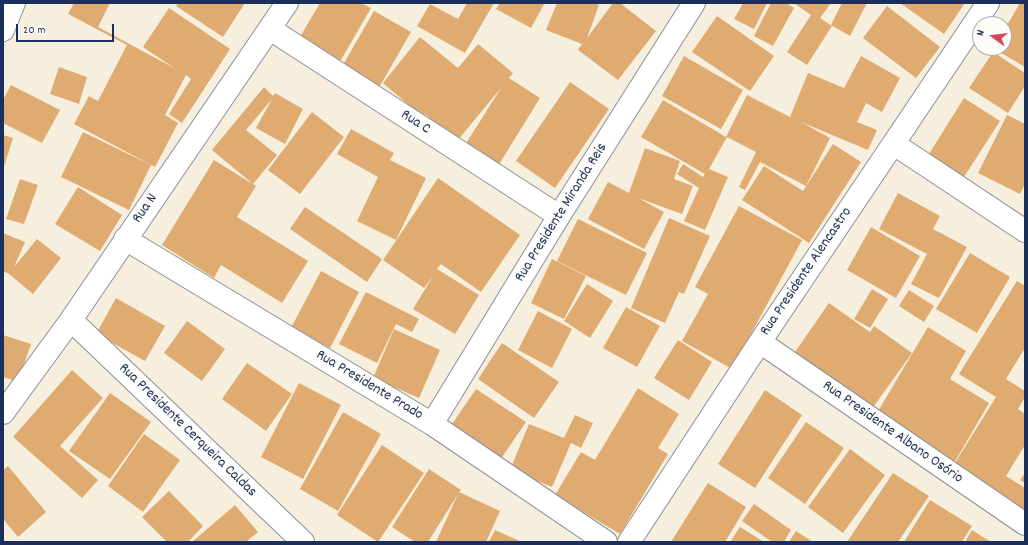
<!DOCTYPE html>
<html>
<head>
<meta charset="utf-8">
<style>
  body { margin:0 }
  #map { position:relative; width:1028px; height:545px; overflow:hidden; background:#f6efdd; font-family:Dekko,sans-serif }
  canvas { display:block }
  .frame { position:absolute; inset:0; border:4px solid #1b2f5e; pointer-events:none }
  .north { position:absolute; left:972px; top:16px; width:40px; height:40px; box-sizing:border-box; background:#fdfcf7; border:1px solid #a3aaba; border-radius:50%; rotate:285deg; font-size:11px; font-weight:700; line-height:16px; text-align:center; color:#1b2f5e }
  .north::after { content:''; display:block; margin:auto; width:14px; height:18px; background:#d1495b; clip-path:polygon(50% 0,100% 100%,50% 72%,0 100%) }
  .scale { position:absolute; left:16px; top:24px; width:98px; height:18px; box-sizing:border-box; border:2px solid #1b2f5e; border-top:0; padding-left:5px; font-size:12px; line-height:14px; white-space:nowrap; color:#1b2f5e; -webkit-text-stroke:3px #fdfcf7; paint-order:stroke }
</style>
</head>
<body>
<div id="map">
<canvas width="1028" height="545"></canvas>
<div class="frame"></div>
<div class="north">N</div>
<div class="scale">20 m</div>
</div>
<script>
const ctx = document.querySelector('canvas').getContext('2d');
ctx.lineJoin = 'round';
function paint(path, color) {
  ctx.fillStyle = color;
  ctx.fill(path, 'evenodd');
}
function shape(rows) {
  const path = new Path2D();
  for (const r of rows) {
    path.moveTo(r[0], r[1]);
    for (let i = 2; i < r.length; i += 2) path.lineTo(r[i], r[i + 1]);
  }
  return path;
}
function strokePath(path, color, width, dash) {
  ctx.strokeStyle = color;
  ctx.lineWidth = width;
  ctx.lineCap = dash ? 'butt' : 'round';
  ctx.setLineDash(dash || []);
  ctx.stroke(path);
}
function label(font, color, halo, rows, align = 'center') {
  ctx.font = font + ' Dekko,sans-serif';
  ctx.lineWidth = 3.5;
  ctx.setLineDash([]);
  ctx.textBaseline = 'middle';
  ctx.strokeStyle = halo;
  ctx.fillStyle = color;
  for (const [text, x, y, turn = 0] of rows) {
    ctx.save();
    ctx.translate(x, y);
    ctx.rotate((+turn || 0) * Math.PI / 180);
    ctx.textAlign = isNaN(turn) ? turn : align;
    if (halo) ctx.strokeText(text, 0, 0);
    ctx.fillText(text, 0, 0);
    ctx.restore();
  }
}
paint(shape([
  [74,3,110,3,98,27,174,68,143,47,169,8,230,49,182,123,169,114,191,79,186,75,165,115,178,123,155,167,74,124,89,96,98,101,127,45,68,14],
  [178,3,245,3,223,37,176,6],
  [320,3,361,3,371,8,338,65,297,42],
  [467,3,494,3,465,53,417,26,430,4,458,19],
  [500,3,543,3,544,4,531,28,496,9],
  [557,3,594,3,599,5,587,38,613,3,620,3,656,31,618,80,578,50,582,44,546,30],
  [743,3,767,3,754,29,734,19],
  [771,3,786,3,794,8,773,46,754,36],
  [794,3,831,3,820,18,832,26,807,65,787,52,811,15],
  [842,3,867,3,850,36,831,25],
  [900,3,965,3,944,34],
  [1020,3,1025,3,1025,67,993,48,1004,48,1004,30],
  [887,6,940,47,916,78,863,38],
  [374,11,411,32,377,91,340,70],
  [717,16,774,56,750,91,692,52],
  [420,37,458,68,478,44,513,73,509,78,540,98,498,166,465,145,501,88,457,141,425,114,423,117,383,83],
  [993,52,1025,73,1025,86,1008,113,969,88],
  [684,56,743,90,721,129,662,96],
  [861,56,900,78,882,112,866,103,857,122,877,130,868,150,801,122,830,138,806,186,760,162,745,190,739,187,756,152,727,137,709,169,728,177,705,230,684,221,699,188,677,174,683,164,703,177,705,174,641,137,663,100,726,137,747,95,790,117,808,73,844,88],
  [59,67,87,77,79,104,50,94],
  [570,82,609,109,555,188,516,161],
  [11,85,60,110,42,143,3,123,3,100],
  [264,87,273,96,275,93,303,109,285,144,256,128,272,99,246,130,277,155,253,184,212,150],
  [964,98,1000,121,964,177,929,154],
  [312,112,344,137,300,194,268,170],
  [1007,115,1025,124,1025,184,1020,194,978,173],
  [351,129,394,153,390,160,426,178,396,240,357,221,378,177,337,154],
  [83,132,151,165,129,210,61,177],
  [3,135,13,138,3,170],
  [833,144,861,162,809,243,742,200,764,166,803,191],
  [645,148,680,161,674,179,693,186,682,214,638,198,664,212,644,249,588,219,608,182,629,193],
  [214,160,256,186,237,217,308,261,282,303,221,265,214,278,162,245],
  [438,178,520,235,481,292,441,264,437,269,479,295,455,334,413,309,433,276,424,288,383,260],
  [20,179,38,185,24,224,6,219],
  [78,187,122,215,100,251,55,224],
  [898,193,940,216,933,229,967,247,939,298,911,284,927,254,879,229],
  [739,206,802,240,732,369,682,341,708,294,695,287],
  [305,207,382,259,367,282,290,229],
  [669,218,710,236,684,294,679,292,665,323,631,308],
  [578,219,647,253,626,295,557,261],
  [871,227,920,256,896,298,847,270],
  [3,233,25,242,14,267,37,239,61,258,33,294,9,274,3,271],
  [970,253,1010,277,977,333,936,309],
  [552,259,586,276,564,319,531,303],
  [321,271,359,292,330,348,291,328],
  [1017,281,1025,286,1025,348,1006,379,1025,391,1025,397,1018,409,1025,414,1025,445,1006,476,1025,488,1025,514,953,466,996,397,959,374],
  [587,284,613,301,590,338,564,321],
  [872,289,888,299,870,328,854,319],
  [909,290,934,306,924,322,899,306],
  [366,292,419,319,412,332,396,324,377,363,339,344],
  [116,298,165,326,145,361,96,334],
  [829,303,870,332,874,326,912,353,869,413,791,358],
  [626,307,660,326,637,367,603,348],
  [538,311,572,329,552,368,518,350],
  [187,321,225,349,202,381,164,353],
  [928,327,966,351,950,379,989,403,953,465,874,418],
  [394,329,440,350,419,398,373,378],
  [3,335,31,344,18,382,3,377],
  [678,340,712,362,689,400,654,378],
  [502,343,559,382,534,418,478,379],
  [247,363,292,394,266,431,222,399],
  [72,370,103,398,60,446,98,480,82,498,13,437],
  [299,383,341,405,303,479,261,457],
  [638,388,679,414,658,448,668,454,620,534,555,495,581,452,595,460],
  [476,389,526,422,498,463,448,430],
  [765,390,802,415,755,488,718,464],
  [110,393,151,422,110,479,69,451],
  [343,412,381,434,338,511,300,489],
  [575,415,593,423,581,448,571,443,552,487,510,470,529,424,564,438],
  [806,422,844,448,805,504,768,478],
  [144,434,180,460,143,512,108,486],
  [382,445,424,473,378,542,337,515],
  [850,449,885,475,843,533,808,507],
  [8,466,46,512,18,537,3,519,3,470],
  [429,469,461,490,459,492,500,511,486,542,436,542,458,494,428,542,415,542,392,527],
  [893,473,929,496,898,542,847,542],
  [1025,473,1025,483,1020,480],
  [708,483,746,507,725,542,671,542],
  [169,491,203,526,188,542,167,542,142,517],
  [930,500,972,526,962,542,904,542],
  [754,504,791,530,784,542,772,542,742,521],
  [235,505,258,532,246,542,192,542],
  [740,527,764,542,730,542],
  [495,530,522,542,489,542],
  [972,530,991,542,965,542],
  [796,531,813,542,789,542]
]), '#dfab70');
const minor = shape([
  [270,29,559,216],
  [3,30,14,3],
  [894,144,1025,231],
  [125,239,432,424,606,542],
  [71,320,303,542],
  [760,342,1025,524],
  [3,413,71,320,287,3],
  [432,424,559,216,694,3],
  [629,542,760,342,988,3]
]);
strokePath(minor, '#888f9e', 24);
strokePath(minor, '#fff', 22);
label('15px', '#1b2f5e', '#fdfcf7', [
  ["Rua C",415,123,33],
  ["Rua N",146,209,-55],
  ["Rua Presidente Miranda Reis",562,213,-58],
  ["Rua Presidente Alencastro",807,272,-56],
  ["Rua Presidente Prado",369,386,31],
  ["Rua Presidente Cerqueira Caldas",187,431,44],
  ["Rua Presidente Albano Osório",892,433,35]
]);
</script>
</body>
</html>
